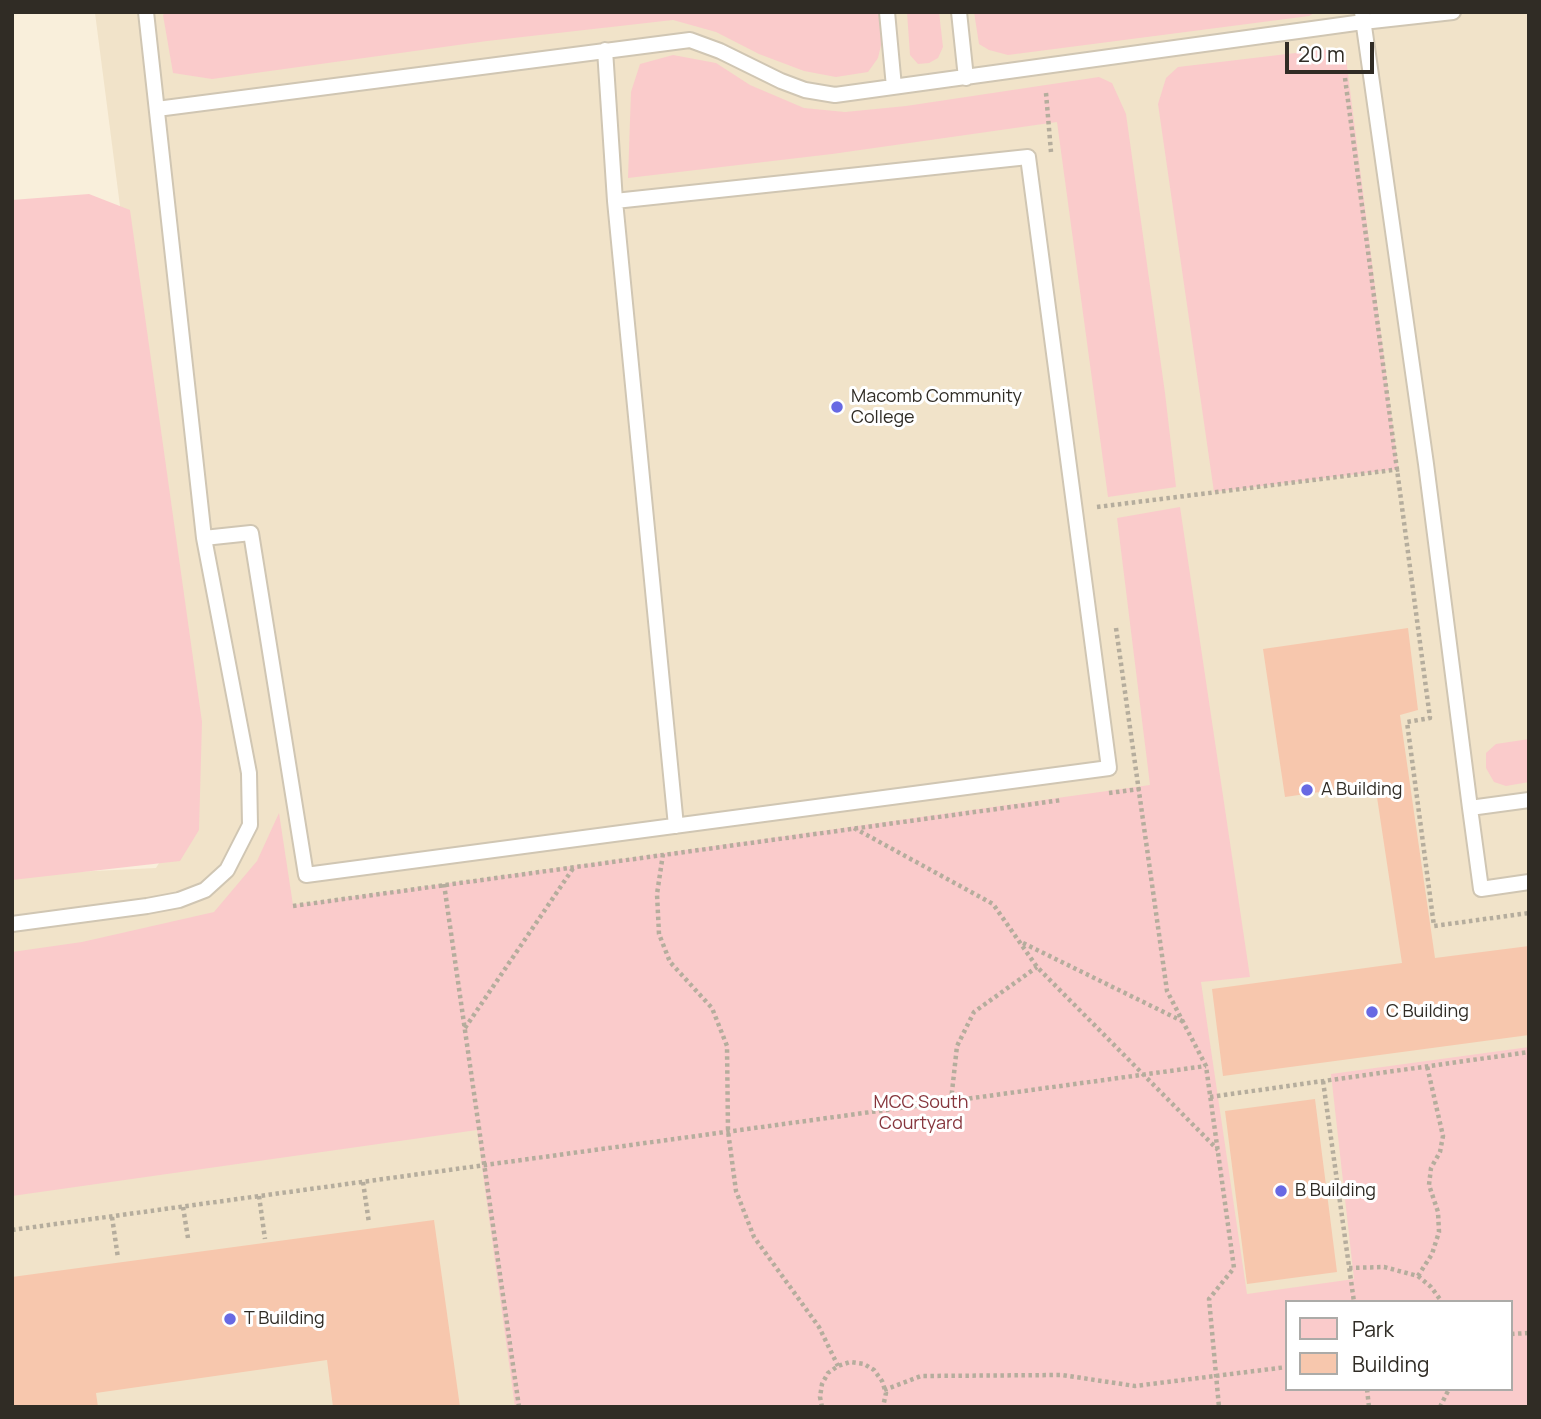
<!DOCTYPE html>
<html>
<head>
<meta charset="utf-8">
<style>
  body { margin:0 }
  #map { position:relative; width:1541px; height:1419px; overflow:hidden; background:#f9efdb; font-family:Manrope,sans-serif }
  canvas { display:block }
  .frame { position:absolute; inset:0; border:14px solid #302c25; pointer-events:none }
  .legend { position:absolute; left:1285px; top:1300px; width:228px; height:91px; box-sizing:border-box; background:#fff; border:2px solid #acaba8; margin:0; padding:9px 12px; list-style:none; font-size:21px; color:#302c25 }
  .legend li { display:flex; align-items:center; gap:14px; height:35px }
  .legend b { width:35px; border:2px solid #acaba8 }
  .scale { position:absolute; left:1285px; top:42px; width:89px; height:32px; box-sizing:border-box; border:4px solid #302c25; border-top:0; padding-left:9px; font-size:21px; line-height:24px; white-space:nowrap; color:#302c25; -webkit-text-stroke:5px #fff; paint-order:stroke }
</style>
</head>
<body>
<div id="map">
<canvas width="1541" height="1419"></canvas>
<div class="frame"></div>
<ul class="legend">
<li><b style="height:19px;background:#facbcb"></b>Park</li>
<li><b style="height:19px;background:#f7c7ad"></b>Building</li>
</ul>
<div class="scale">20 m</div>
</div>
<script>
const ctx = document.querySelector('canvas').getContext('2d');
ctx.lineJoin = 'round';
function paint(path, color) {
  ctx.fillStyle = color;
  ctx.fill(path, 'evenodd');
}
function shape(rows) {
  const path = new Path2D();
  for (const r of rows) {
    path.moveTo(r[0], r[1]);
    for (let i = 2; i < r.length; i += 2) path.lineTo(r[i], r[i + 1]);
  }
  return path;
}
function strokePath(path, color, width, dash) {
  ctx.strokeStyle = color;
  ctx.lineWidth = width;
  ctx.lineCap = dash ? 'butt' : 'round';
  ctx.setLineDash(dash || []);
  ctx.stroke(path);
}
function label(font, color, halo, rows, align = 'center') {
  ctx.font = font + ' Manrope,sans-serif';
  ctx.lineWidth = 6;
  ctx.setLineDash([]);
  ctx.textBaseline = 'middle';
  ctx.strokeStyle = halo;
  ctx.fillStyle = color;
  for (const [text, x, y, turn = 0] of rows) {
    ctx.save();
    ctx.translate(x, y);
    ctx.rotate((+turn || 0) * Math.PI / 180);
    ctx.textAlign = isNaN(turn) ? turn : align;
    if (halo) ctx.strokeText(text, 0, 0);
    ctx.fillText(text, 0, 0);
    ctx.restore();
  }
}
paint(shape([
  [106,12,1529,12,1529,1407,12,1407,12,875,156,868,197,801,95,13],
  [1287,1302,1511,1302,1511,1389,1287,1389]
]), '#f1e3c9');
paint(shape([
  [166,12,886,12,888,15,878,58,868,72,836,77,804,71,759,54,716,32,673,20,487,41,212,79,173,73,163,15],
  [907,12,939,12,943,47,938,58,929,63,918,64,910,55],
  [974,12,1316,12,1309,16,1008,55,989,50,979,44],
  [1329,49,1346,58,1398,469,1214,492,1158,104,1166,78,1178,67],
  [673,55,716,63,750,85,804,108,845,112,906,106,1099,77,1112,83,1126,114,1165,393,1176,487,1108,497,1057,122,832,154,628,178,631,92,640,64],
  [89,194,130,210,202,722,199,830,180,861,12,880,12,200],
  [1180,507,1250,977,1201,982,1247,1294,1354,1279,1331,1074,1529,1047,1529,1407,515,1407,477,1130,12,1196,12,952,82,942,214,912,257,861,279,813,293,905,1150,785,1117,518],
  [1287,1302,1511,1302,1511,1389,1287,1389],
  [1529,739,1529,782,1506,786,1494,782,1486,768,1486,753,1496,744]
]), '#facbcb');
paint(shape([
  [1408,628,1418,710,1400,715,1435,958,1529,946,1529,1035,1223,1076,1212,989,1402,963,1375,784,1285,797,1263,649],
  [1315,1099,1337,1272,1247,1284,1225,1111],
  [434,1220,460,1407,333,1407,327,1360,96,1393,98,1407,12,1407,12,1277]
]), '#f7c7ad');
const lane = shape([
  [887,12,894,87],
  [959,12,966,78],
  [1362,12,1426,464,1470,808,1529,800],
  [605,50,615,201,676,826],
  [157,109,690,40,720,51,781,81,805,90,835,95,1363,22,1453,12],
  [204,538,251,533,306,875,1109,768,1028,157,615,201],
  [1470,808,1481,889,1529,882],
  [12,924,147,906,179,900,205,890,227,870,250,825,249,773,204,538,146,12]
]);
strokePath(lane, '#d0c6b3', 18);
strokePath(shape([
  [1345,78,1430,718,1407,722,1434,926,1529,913],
  [1046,93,1051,152],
  [1097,507,1401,469],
  [1116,628,1167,991,1206,1066,1234,1268,1209,1299,1219,1407],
  [1109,793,1140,789],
  [854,828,993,904,1037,967,1218,1150],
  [663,854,657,894,659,934,670,962,712,1008,727,1046,728,1131,736,1191,754,1237,819,1327,838,1366],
  [444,884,519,1407],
  [293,906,1062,800],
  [1023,943,1182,1021],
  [465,1028,574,867],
  [1323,1081,1354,1302],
  [1210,1097,1529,1052],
  [951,1101,957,1046,974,1012,1037,967],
  [363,1182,369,1223],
  [259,1196,265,1239],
  [183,1207,188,1238],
  [112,1217,118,1258],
  [12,1230,1206,1066],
  [1349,1268,1384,1267,1418,1276,1432,1254,1439,1232,1438,1212,1429,1185,1431,1168,1440,1152,1443,1136,1427,1066],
  [1418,1276,1431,1287,1442,1302],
  [1511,1334,1529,1333],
  [1367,1389,1369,1407],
  [884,1390,921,1376,1062,1375,1135,1386,1287,1367],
  [822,1407,820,1397,822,1384,828,1373,838,1366,850,1362,864,1364,874,1370,882,1381,886,1393,883,1407],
  [1440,1407,1449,1389]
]), '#b5ad9d', 4.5, [3.5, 3.5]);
strokePath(lane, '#fff', 14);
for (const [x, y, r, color] of [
  [837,407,7,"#6869e3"],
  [1307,790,7,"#6869e3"],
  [1372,1012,7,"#6869e3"],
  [1281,1191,7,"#6869e3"],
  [230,1319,7,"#6869e3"]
]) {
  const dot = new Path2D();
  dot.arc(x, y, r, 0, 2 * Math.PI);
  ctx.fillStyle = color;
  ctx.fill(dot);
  strokePath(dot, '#fff', 2.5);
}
label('18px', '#302c25', '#fff', [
  ["Macomb Community",851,397],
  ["College",851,418],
  ["A Building",1321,790],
  ["C Building",1386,1012],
  ["B Building",1295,1191],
  ["T Building",244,1319]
], 'left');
label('18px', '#86353c', '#fff', [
  ["MCC South",921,1103],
  ["Courtyard",921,1124]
]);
</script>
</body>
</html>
